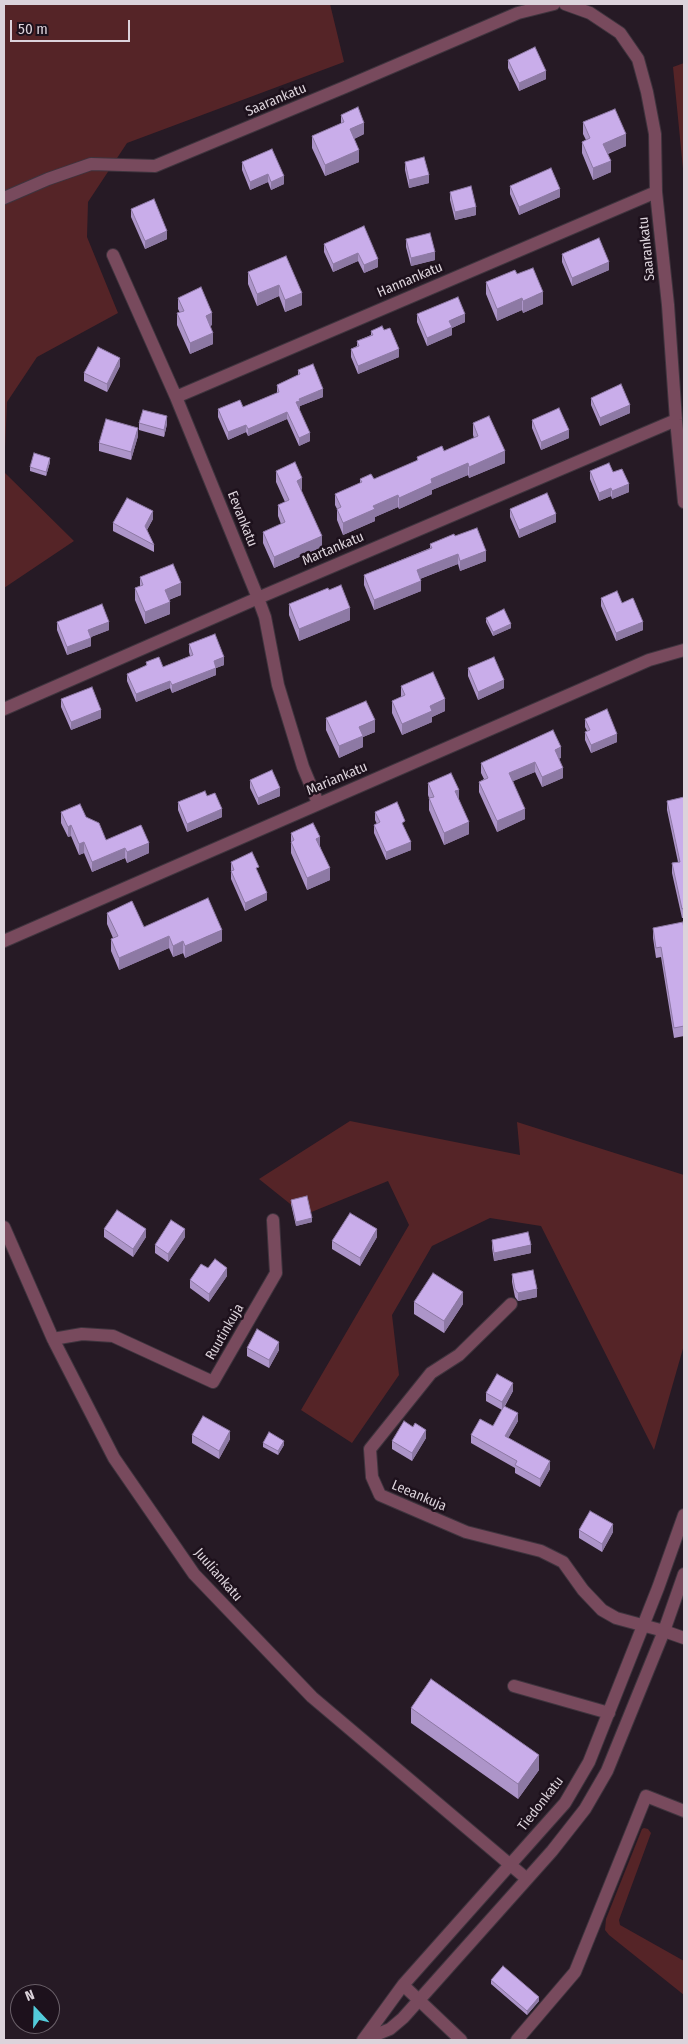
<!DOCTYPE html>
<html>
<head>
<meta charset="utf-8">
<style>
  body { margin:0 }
  #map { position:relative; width:688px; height:2044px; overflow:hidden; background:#261a25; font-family:"Fira Sans Condensed",sans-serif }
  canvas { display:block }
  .frame { position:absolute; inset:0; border:5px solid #dcd3db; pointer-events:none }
  .north { position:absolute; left:10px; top:1984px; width:50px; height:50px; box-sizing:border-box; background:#1d111c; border:1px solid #695f68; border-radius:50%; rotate:339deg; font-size:14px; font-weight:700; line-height:20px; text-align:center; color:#dcd3db }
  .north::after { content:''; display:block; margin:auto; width:18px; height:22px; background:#53cbda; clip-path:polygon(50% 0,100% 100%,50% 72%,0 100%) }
  .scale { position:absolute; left:10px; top:20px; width:120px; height:22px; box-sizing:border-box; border:2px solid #dcd3db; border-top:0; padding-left:6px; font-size:15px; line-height:18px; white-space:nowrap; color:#dcd3db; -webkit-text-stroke:4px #1d111c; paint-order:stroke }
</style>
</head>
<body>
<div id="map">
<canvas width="688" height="2044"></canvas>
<div class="frame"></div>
<div class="north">N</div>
<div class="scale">50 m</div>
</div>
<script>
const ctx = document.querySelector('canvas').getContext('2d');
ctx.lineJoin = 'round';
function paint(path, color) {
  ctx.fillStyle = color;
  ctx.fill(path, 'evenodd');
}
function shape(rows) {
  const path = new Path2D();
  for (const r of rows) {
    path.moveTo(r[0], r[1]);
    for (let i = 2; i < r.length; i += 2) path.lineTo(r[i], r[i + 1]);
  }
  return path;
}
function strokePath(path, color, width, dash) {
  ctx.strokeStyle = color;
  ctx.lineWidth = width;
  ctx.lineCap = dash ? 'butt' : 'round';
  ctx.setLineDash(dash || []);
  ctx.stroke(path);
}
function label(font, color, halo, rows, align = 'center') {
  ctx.font = font + ' "Fira Sans Condensed",sans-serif';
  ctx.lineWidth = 5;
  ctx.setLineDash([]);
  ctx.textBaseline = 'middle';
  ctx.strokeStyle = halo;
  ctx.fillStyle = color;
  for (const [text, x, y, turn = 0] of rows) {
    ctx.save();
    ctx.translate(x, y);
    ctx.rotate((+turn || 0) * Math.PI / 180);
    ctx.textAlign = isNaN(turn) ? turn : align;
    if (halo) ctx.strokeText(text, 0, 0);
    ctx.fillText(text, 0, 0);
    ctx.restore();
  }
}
paint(shape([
  [4,4,330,4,344,62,127,143,88,202,87,237,118,313,37,357,7,402,4,472,74,541,4,588],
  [684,63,684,179,673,67],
  [350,1121,520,1155,517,1122,684,1175,684,1345,654,1450,541,1226,490,1218,432,1246,392,1315,399,1375,352,1443,301,1410,409,1225,388,1181,304,1215,259,1179],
  [644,1828,648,1829,651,1833,619,1920,620,1925,684,1961,684,1995,609,1935,605,1930,606,1919,642,1829]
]), '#552427');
const minor = shape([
  [565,4,590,13,620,33,638,59,647,92,655,134,656,192,668,305,676,420,684,502],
  [4,198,48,179,91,164,155,166,345,87,518,13,554,4],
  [113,255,176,397,258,598,265,617,278,685,303,767,318,803],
  [176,397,656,192],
  [4,709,258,598,676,420],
  [4,941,649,660,684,650],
  [4,1227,53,1339,114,1458,194,1574,312,1697,527,1879],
  [511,1304,459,1355,431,1373,370,1449,372,1477,380,1495,466,1532,541,1551,563,1562,583,1590,602,1610,616,1618,664,1631,684,1638],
  [53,1339,82,1334,113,1336,213,1382,276,1273,273,1220],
  [514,1686,609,1713],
  [403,1985,461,2040],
  [363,2040,403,1985,565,1803,589,1762,658,1588,684,1515],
  [363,2040,390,2029,403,2018,552,1851,585,1809,607,1771,664,1631,684,1574],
  [517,2040,575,1972,646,1796,684,1811]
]);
strokePath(minor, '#3f343e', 14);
strokePath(minor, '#784a5d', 12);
paint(shape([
  [508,60,546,79,519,91,508,68],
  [341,115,364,134,354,139,359,162,325,176,312,148,312,136,341,124],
  [583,122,626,146,608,154,611,172,593,180,582,153,582,142,586,140,583,134],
  [272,149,284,184,271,190,268,182,250,190,242,170,242,162],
  [405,162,429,183,409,188,405,170],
  [510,186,560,197,519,215,510,194],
  [450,192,476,215,455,220,450,200],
  [131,209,167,239,145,249,131,217],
  [364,226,378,267,364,273,358,261,333,272,324,252,324,244],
  [406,239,435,260,411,266,406,247],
  [562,254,609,270,572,286,562,262],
  [286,256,302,305,285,312,279,296,257,306,248,284,248,272],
  [517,274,543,304,523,313,522,310,497,321,486,294,486,282],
  [178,298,212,325,210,326,213,344,190,354,177,325,177,313,180,313,178,309],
  [417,314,465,322,452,328,452,335,427,346,417,322],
  [384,330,399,357,358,374,351,357,351,349,357,346,357,341,371,335,371,331],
  [120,366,107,392,84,381,84,373],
  [298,370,323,397,300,406,300,408,299,409,310,441,299,446,287,419,248,436,246,432,228,440,218,417,218,409,243,407,277,393,277,385,298,375],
  [591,398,630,413,600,426,591,405],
  [532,420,569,438,541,450,532,428],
  [139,423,167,424,164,437,139,430],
  [473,423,505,463,469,478,468,475,432,490,432,494,399,509,398,507,375,517,375,521,343,535,337,520,337,509,335,505,335,494,360,483,360,479,374,479,417,461,417,457,444,451,474,438,473,435],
  [138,436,131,460,99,451,99,443],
  [50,462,46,476,30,471,30,467],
  [276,471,302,489,301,490,322,547,274,568,263,543,263,532,281,524,278,516,278,505,285,502,276,482],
  [590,471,613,472,629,492,612,499,611,496,599,501,590,479],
  [510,509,556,522,519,538,510,517],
  [153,519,147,530,154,545,154,552,113,531,113,523],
  [455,536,486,561,460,571,458,564,420,579,421,591,374,610,364,585,364,575,430,548,430,544],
  [140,577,181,595,169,600,170,614,145,624,135,600,135,588,140,586],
  [329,590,350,620,299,641,289,615,289,604],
  [601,598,622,603,643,630,616,641,601,606],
  [486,618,511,628,493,636,486,622],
  [57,622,109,630,91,637,91,646,67,655,57,630],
  [189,644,224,665,216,668,216,675,172,693,170,688,136,702,127,681,127,674,146,666,146,662,163,667,190,656,189,652],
  [468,668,504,688,478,700,468,676],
  [401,686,445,711,432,717,432,722,402,735,392,713,392,701,401,697],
  [61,699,101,718,71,730,61,707],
  [326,718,375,732,363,737,363,747,339,758,326,730],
  [585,719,617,742,591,753,585,740,585,732,587,731,585,727],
  [559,758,563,778,542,787,535,772,513,781,525,819,497,832,479,792,479,782,484,779,481,773,481,763,561,758],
  [250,780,280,796,258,805,250,788],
  [428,783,469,834,444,845,429,810,429,798,428,795],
  [207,796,222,817,187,832,178,810,178,802],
  [684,797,684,918,682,918,672,873,672,863,678,862,667,810,667,801],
  [61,812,86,817,106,840,149,853,127,863,125,858,92,872,84,853,79,855,71,836,68,837,61,823],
  [375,812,405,829,411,850,386,860,374,833,374,825,377,824,375,820],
  [291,833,320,846,330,880,307,890,291,853],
  [231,862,259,874,267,900,245,911,231,879],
  [107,913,144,927,222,941,185,958,183,953,173,957,169,948,119,970,111,951,111,939,113,938,107,924],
  [653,928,684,930,684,1036,674,1038,661,957,656,958,653,938],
  [291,1200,312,1222,296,1226,291,1204],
  [104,1229,146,1237,133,1257,104,1237],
  [185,1237,168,1262,155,1253,155,1245],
  [377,1237,360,1266,332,1249,332,1241],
  [492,1240,531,1253,494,1261,492,1248],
  [208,1268,227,1276,209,1302,190,1288,190,1280],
  [512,1274,537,1297,518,1301,515,1297,512,1282],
  [414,1302,463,1304,444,1333,414,1314],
  [247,1348,279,1350,269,1368,247,1356],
  [513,1391,505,1406,518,1421,508,1438,550,1469,540,1487,515,1473,515,1468,471,1443,471,1435,493,1426,502,1410,486,1401,486,1393],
  [413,1427,426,1438,412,1461,392,1449,392,1441],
  [192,1435,230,1439,219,1459,192,1443],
  [263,1443,284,1445,278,1455,263,1447],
  [579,1530,613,1532,602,1552,579,1538],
  [411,1708,539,1770,518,1799,411,1723],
  [491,1980,539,2001,527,2015,491,1984]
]), '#ad95c9');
paint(shape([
  [546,71,546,79,519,91,519,83],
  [364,123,364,134,350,141,350,129],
  [626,134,626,146,603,155,603,144],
  [359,150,359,162,325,176,325,165],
  [611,161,611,172,593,180,593,168],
  [268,174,268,182,250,190,250,182],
  [429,175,429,183,409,188,409,180],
  [284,176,284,184,271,190,271,182],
  [560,189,560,197,519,215,519,207],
  [476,207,476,215,455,220,455,212],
  [167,231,167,239,145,249,145,241],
  [435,252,435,260,411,266,411,258],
  [358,253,358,261,333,272,333,264],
  [378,259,378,267,364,273,364,265],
  [609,262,609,270,572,286,572,278],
  [279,285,279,296,257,306,257,294],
  [543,292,543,304,523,313,523,301],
  [302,293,302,305,285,312,285,300],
  [522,298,522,310,497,321,497,309],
  [212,313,212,325,206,328,206,316],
  [465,314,465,322,452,328,452,335,427,346,427,338,449,321],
  [213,333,213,344,190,354,190,343],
  [399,349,399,357,358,374,358,366],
  [120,358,120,366,107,392,107,384],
  [323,389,323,397,300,406,300,408,296,410,296,402,299,399],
  [630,405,630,413,600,426,600,418],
  [287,412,287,419,248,436,248,429],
  [167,416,167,424,164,437,164,430],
  [246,425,246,432,228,440,228,432],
  [138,428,138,436,131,460,131,452],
  [569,430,569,438,541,450,541,442],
  [310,433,310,441,299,446,299,438],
  [505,451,505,463,469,478,469,467],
  [50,458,50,462,46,476,46,472],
  [468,463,468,475,432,490,432,494,399,509,399,498,431,479],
  [302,478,302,489,297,492,297,481],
  [629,484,629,492,612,499,612,491],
  [611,488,611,496,599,501,599,493],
  [398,495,398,507,375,517,375,521,343,535,343,523,373,506],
  [153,511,153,519,145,533,145,526],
  [556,514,556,522,519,538,519,530],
  [322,536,322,547,274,568,274,557],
  [486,551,486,561,460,571,460,561],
  [458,554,458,564,417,580,417,570],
  [421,581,421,591,374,610,374,600],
  [181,583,181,595,165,601,165,590],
  [170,602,170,614,145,624,145,612],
  [350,608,350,620,299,641,299,629],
  [109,622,109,630,88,638,88,630],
  [643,622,643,630,616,641,616,633],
  [511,624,511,628,493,636,493,632],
  [91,638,91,646,67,655,67,647],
  [224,657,224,665,216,668,216,675,172,693,172,685,214,661],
  [504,680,504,688,478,700,478,692],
  [170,681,170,688,136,702,136,694],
  [445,699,445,711,432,717,432,722,402,735,402,724,430,706],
  [101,710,101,718,71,730,71,722],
  [375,720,375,732,363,737,363,747,339,758,339,746,359,727],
  [617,734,617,742,591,753,591,745],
  [561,747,561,758,555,760,555,750],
  [535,762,535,772,509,783,509,773],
  [563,768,563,778,542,787,542,777],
  [280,788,280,796,258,805,258,798],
  [459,790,459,801,455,791],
  [222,809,222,817,187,832,187,824],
  [525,809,525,819,497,832,497,821],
  [469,822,469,834,444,845,444,833],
  [71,825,71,836,68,837,68,827],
  [320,837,320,849,316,839],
  [84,842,84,853,79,855,79,844],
  [411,842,411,850,386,860,386,852],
  [149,843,149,853,127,863,127,852],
  [125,848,125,858,92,872,92,862],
  [330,868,330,880,307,890,307,878],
  [267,893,267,900,245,911,245,903],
  [222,930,222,941,185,958,185,946],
  [169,936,169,948,119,970,119,958],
  [183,941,183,953,173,957,173,946],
  [312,1218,312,1222,296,1226,296,1222],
  [146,1229,146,1237,133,1257,133,1249],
  [185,1229,185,1237,168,1262,168,1254],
  [377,1229,377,1237,360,1266,360,1258],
  [531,1245,531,1253,494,1261,494,1253],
  [227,1268,227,1276,209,1302,209,1294],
  [537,1289,537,1297,518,1301,518,1293],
  [463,1292,463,1304,444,1333,444,1321],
  [279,1342,279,1350,269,1368,269,1360],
  [513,1383,513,1391,502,1410,502,1402],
  [518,1413,518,1421,505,1444,505,1436],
  [426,1430,426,1438,412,1461,412,1453],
  [230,1431,230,1439,219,1459,219,1451],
  [284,1441,284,1445,278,1455,278,1451],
  [550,1461,550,1469,540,1487,540,1479],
  [613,1524,613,1532,602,1552,602,1544],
  [539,1755,539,1770,518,1799,518,1784],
  [539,1997,539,2001,527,2015,527,2011]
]), '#8d79a4');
const building = shape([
  [535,47,546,71,519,83,508,60,535,47],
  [358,107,364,123,350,129,359,150,325,165,312,136,344,122,341,115,358,107],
  [615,109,626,134,603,144,611,161,593,168,582,142,590,138,583,122,615,109],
  [272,149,284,176,271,182,268,174,250,182,242,162,272,149],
  [424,157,429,175,409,180,405,162,424,157],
  [551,168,560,189,519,207,510,186,551,168],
  [471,186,476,207,455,212,450,192,471,186],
  [154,199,167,231,145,241,131,209,154,199],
  [364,226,378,259,364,265,358,253,333,264,324,244,364,226],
  [430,233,435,252,411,258,406,239,430,233],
  [599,238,609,262,572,278,562,254,599,238],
  [286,256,302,293,285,300,279,285,257,294,248,272,286,256],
  [533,268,543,292,523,301,522,298,497,309,486,282,515,270,517,274,533,268],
  [201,287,212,313,206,316,213,333,190,343,177,313,184,311,178,298,201,287],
  [458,297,465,314,449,321,452,327,427,338,417,314,458,297],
  [382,326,384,330,390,328,399,349,358,366,351,349,359,346,357,341,373,335,371,331,382,326],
  [98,347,120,358,107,384,84,373,98,347],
  [313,364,323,389,299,399,300,401,296,402,310,433,299,438,287,412,248,429,246,425,228,432,218,409,240,400,243,407,279,392,277,385,300,374,298,370,313,364],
  [621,384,630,405,600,418,591,398,621,384],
  [559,408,569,430,541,442,532,420,559,408],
  [143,410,167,416,164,430,139,423,143,410],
  [489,416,505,451,469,467,468,463,431,479,432,483,399,498,398,495,373,506,375,509,343,523,337,509,341,507,335,494,362,482,360,479,371,474,374,479,418,460,417,457,442,446,444,451,478,436,473,423,489,416],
  [106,419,138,428,131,452,99,443,106,419],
  [34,453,50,458,46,472,30,467,34,453],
  [295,462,302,478,297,481,322,536,274,557,263,532,285,522,278,505,289,500,276,471,295,462],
  [609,463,613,472,622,469,629,484,612,491,611,488,599,493,590,471,609,463],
  [547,493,556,514,519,530,510,509,547,493],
  [127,498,153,511,145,526,154,545,113,523,127,498],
  [477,528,486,551,460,561,458,554,417,570,421,581,374,600,364,575,432,548,430,544,454,534,455,536,477,528],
  [173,564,181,583,165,590,170,602,145,612,135,588,143,585,140,577,173,564],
  [341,585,350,608,299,629,289,604,328,588,329,590,341,585],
  [617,591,622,603,633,598,643,622,616,633,601,598,617,591],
  [102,604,109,622,88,630,91,638,67,647,57,622,102,604],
  [504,609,511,624,493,632,486,618,504,609],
  [215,634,224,657,214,661,216,668,172,685,170,681,136,694,127,674,147,665,146,662,159,657,163,667,193,655,189,644,215,634],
  [494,657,504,680,478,692,468,668,494,657],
  [433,672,445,699,430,706,432,711,402,724,392,701,405,695,401,686,433,672],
  [92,687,101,710,71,722,61,699,92,687],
  [366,701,375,720,359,727,363,736,339,746,326,718,366,701],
  [607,709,617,734,591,745,585,732,590,730,585,719,607,709],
  [553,730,561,747,555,750,563,768,542,777,535,762,509,773,525,809,497,821,479,782,488,778,481,763,553,730],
  [272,770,280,788,258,798,250,780,272,770],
  [451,773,459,790,455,791,469,822,444,833,429,798,434,797,428,783,451,773],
  [205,791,207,796,215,793,222,809,187,824,178,802,205,791],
  [684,797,684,908,682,909,672,863,680,862,667,801,684,797],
  [397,802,405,821,402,823,411,842,386,852,374,825,380,822,375,812,397,802],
  [80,804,86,817,99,823,106,840,141,825,149,843,127,852,125,848,92,862,84,842,79,844,71,825,68,827,61,812,80,804],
  [313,823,320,837,316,839,330,868,307,878,291,842,294,840,291,833,313,823],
  [252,852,259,867,256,868,267,893,245,903,231,871,234,870,231,862,252,852],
  [208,898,222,930,185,946,183,941,173,946,169,936,119,958,111,939,118,936,107,913,132,901,144,927,208,898],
  [683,922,684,930,684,1026,674,1028,661,947,656,948,653,928,683,922],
  [307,1196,312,1218,296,1222,291,1200,307,1196],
  [117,1210,146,1229,133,1249,104,1229,117,1210],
  [350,1213,377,1229,360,1258,332,1241,350,1213],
  [171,1220,185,1229,168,1254,155,1245,171,1220],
  [528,1232,531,1245,494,1253,492,1240,528,1232],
  [215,1259,227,1268,209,1294,190,1280,201,1264,208,1268,215,1259],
  [533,1270,537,1289,518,1293,515,1289,512,1274,533,1270],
  [433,1273,463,1292,444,1321,414,1302,433,1273],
  [257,1329,279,1342,269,1360,247,1348,257,1329],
  [497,1374,513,1383,502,1402,486,1393,497,1374],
  [504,1406,518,1413,505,1436,550,1461,540,1479,515,1465,517,1461,471,1435,480,1419,493,1426,504,1406],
  [203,1416,230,1431,219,1451,192,1435,203,1416],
  [404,1421,413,1427,415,1423,426,1430,412,1453,392,1441,404,1421],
  [269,1432,284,1441,278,1451,263,1443,269,1432],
  [590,1511,613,1524,602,1544,579,1530,590,1511],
  [431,1679,539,1755,518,1784,411,1708,431,1679],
  [503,1966,539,1997,527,2011,491,1980,503,1966]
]);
paint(building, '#c9adea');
strokePath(building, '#8d79a4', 1);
label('14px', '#dcd3db', '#1d111c', [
  ["Saarankatu",276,100,-23],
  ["Saarankatu",647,249,-96],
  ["Hannankatu",410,280,-23],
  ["Eevankatu",242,519,68],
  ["Martankatu",333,549,-23],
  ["Mariankatu",337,779,-23],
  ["Ruutinkuja",225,1332,-60],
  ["Leeankuja",419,1496,23],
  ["Juuliankatu",218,1575,49],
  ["Tiedonkatu",541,1804,-52]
]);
</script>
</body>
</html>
